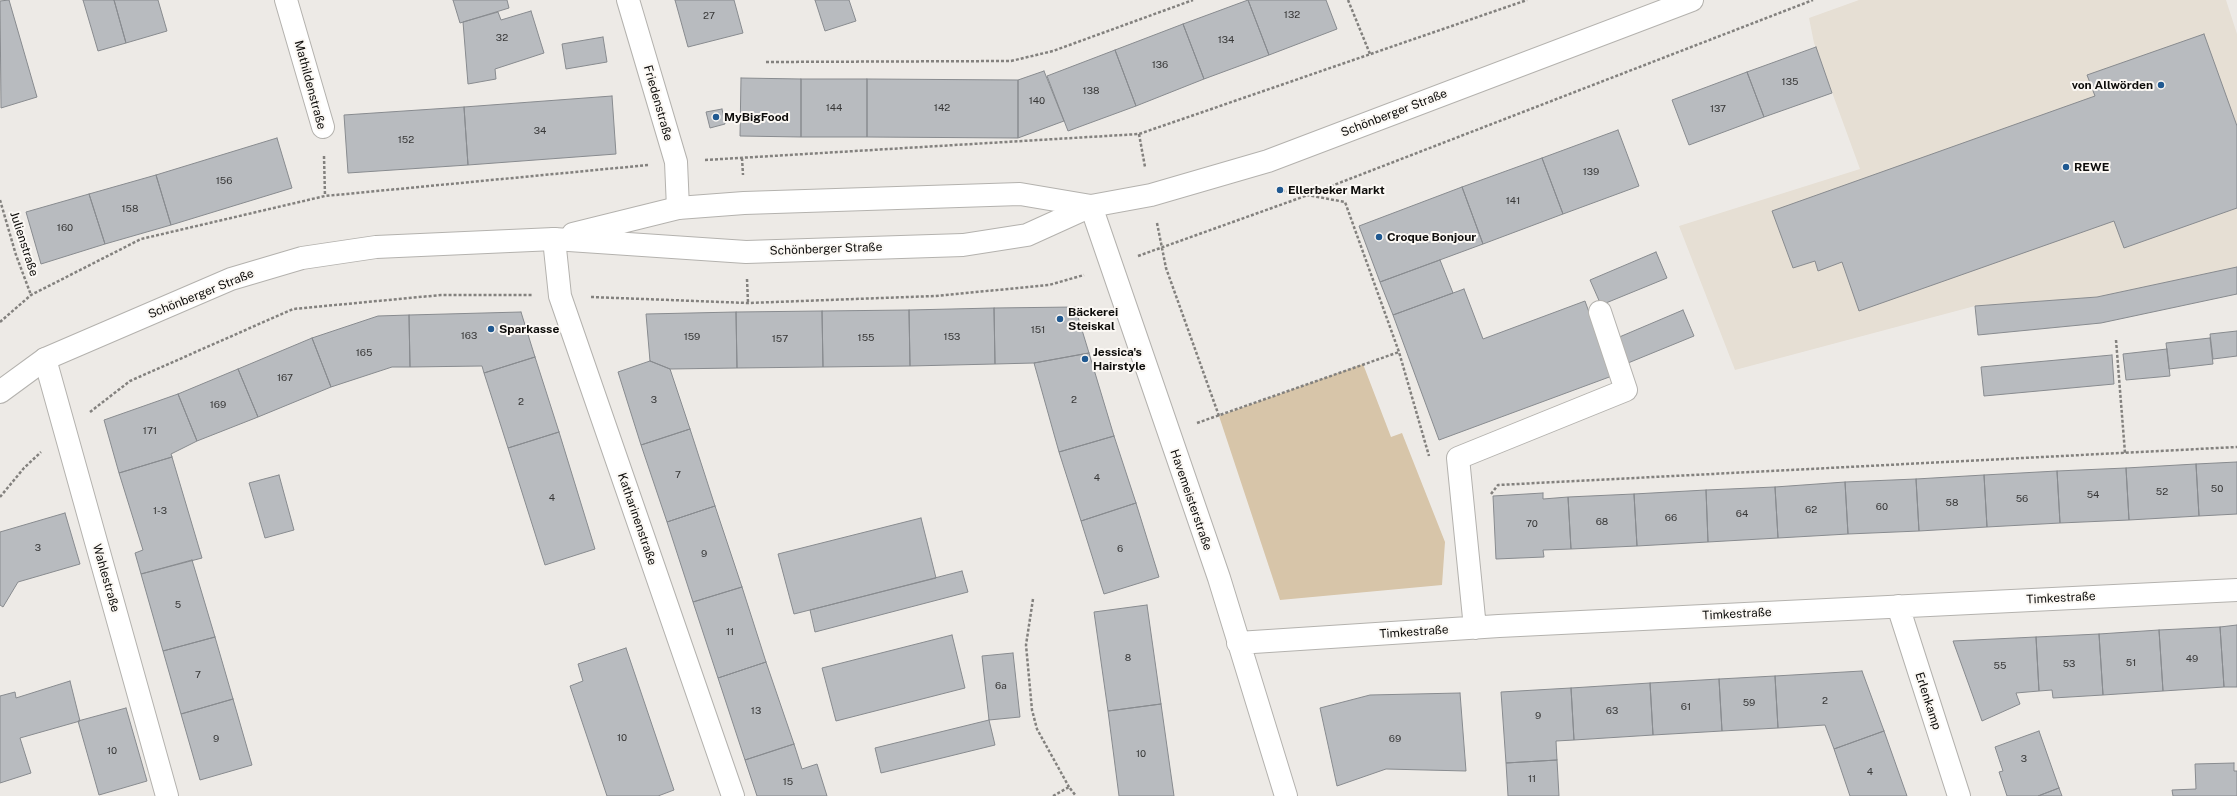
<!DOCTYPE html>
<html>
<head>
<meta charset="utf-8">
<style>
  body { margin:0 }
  canvas { display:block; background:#edeae6 }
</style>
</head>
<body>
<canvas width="2237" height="796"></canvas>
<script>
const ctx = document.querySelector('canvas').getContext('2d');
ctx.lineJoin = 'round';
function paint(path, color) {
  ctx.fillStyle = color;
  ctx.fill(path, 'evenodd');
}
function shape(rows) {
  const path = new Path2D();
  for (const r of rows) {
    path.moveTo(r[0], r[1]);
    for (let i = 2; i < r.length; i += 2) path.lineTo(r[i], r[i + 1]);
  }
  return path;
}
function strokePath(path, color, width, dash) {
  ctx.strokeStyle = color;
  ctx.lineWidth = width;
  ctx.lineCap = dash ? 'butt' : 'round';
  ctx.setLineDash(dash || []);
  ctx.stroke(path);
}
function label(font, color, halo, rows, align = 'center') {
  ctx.font = font + ' "Public Sans",sans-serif';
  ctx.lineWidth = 4;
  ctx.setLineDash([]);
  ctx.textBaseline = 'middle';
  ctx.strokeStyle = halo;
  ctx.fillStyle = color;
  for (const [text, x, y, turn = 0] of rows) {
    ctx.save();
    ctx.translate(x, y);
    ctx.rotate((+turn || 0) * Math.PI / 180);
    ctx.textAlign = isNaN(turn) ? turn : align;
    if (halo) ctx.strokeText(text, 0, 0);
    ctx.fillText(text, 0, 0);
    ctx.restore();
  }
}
paint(shape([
  [1859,0,2226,0,2237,34,2237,267,2097,297,1975,306,1735,370,1679,226,1860,169,1814,43,1809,18]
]), '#e6dfd4');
paint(shape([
  [1363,364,1391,437,1402,433,1445,542,1442,585,1280,600,1219,416]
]), '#d7c5a9');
const building = shape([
  [9,0,37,97,1,108,0,1,9,0],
  [83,0,114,0,126,43,98,51,83,0],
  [114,0,158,0,167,31,126,43,114,0],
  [453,0,507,0,509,8,460,23,453,0],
  [675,0,734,0,743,33,688,47,675,0],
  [815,0,849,0,856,21,825,31,815,0],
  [1248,0,1269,55,1204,79,1183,24,1248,0],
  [1248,0,1326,0,1337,29,1269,55,1248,0],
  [531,11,544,53,495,69,496,79,468,84,463,22,498,12,501,20,531,11],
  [1183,24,1204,79,1136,106,1115,50,1183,24],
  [2204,34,2237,126,2237,208,2124,248,2114,221,1859,311,1842,262,1818,271,1815,261,1793,268,1772,211,2095,96,2087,75,2204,34],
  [603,37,607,62,566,69,562,44,603,37],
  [1816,47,1832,93,1764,117,1747,72,1816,47],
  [1115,50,1136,106,1068,131,1047,76,1115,50],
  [1044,71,1064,121,1018,138,1018,80,1044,71],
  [1747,72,1764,117,1689,145,1672,100,1747,72],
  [741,78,801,79,801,137,740,136,741,78],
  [801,79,867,79,867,137,801,137,801,79],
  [867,79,1018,80,1018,138,867,137,867,79],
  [612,96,616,154,468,165,464,107,612,96],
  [464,107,468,165,348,173,344,115,464,107],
  [722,109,725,124,710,128,706,112,722,109],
  [1618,130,1639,186,1563,214,1542,158,1618,130],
  [277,138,292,188,171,225,156,175,277,138],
  [1542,158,1563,214,1483,244,1462,187,1542,158],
  [156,175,171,225,105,244,89,194,156,175],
  [1462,187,1483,244,1380,282,1359,226,1462,187],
  [89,194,105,244,41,264,26,212,89,194],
  [1656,252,1667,278,1601,305,1590,280,1656,252],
  [1440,260,1453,293,1393,315,1380,282,1440,260],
  [2237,267,2237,294,2101,323,1978,335,1975,306,2097,297,2237,267],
  [1464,289,1483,339,1585,301,1612,376,1439,440,1393,315,1464,289],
  [1075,307,1089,353,1034,363,995,364,994,308,1075,307],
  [994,308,995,364,910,366,909,310,994,308],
  [909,310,910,366,823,367,822,311,909,310],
  [1683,310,1694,336,1628,363,1617,338,1683,310],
  [822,311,823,367,737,368,736,312,822,311],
  [521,312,535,357,484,373,482,366,410,367,409,315,521,312],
  [736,312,737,368,670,369,650,361,646,314,736,312],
  [409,315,410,367,392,367,331,387,312,338,378,316,409,315],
  [2237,331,2237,356,2213,359,2210,334,2237,331],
  [312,338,331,387,258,417,238,369,312,338],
  [2210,338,2213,364,2169,369,2166,343,2210,338],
  [2167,349,2170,376,2126,380,2123,354,2167,349],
  [1089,353,1114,436,1059,452,1034,363,1089,353],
  [2112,355,2114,384,1984,396,1981,367,2112,355],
  [535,357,559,432,508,448,484,373,535,357],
  [650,361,670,369,690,429,641,445,618,372,650,361],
  [238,369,258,417,197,441,178,394,238,369],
  [178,394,197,441,171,454,172,457,119,473,104,420,178,394],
  [690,429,715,506,667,522,641,445,690,429],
  [559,432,595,549,545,565,508,448,559,432],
  [1114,436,1136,503,1081,521,1059,452,1114,436],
  [172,457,202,558,141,574,135,553,143,550,119,473,172,457],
  [2237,462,2237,514,2199,516,2196,464,2237,462],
  [2196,464,2199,516,2129,520,2126,468,2196,464],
  [2126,468,2129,520,2060,523,2057,471,2126,468],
  [2057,471,2060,523,1987,527,1984,475,2057,471],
  [279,475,294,530,265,538,249,483,279,475],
  [1984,475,1987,527,1919,531,1916,479,1984,475],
  [1916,479,1919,531,1848,534,1845,482,1916,479],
  [1845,482,1848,534,1778,538,1775,487,1845,482],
  [1775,487,1778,538,1708,542,1706,490,1775,487],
  [1706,490,1708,542,1637,546,1634,494,1706,490],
  [1543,493,1543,499,1568,497,1571,549,1543,550,1544,557,1496,559,1493,496,1543,493],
  [1634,494,1637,546,1571,549,1568,497,1634,494],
  [1136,503,1159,577,1104,594,1081,521,1136,503],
  [715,506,742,587,693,602,667,522,715,506],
  [65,513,80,564,18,582,3,607,0,605,0,532,65,513],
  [921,518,936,578,794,614,778,554,921,518],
  [192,560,215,637,163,651,141,574,192,560],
  [962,571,968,592,815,632,810,610,962,571],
  [742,587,766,662,718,678,693,602,742,587],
  [1147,605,1161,704,1108,711,1094,612,1147,605],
  [2237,625,2237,687,2224,687,2220,627,2237,625],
  [2220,627,2224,687,2163,691,2159,630,2220,627],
  [2159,630,2163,691,2103,695,2099,634,2159,630],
  [2099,634,2103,695,2053,698,2052,690,2039,691,2036,637,2099,634],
  [952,635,965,688,836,721,822,668,952,635],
  [215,637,233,699,181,714,163,651,215,637],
  [2036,637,2039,691,2016,693,2020,704,1982,721,1953,641,2036,637],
  [626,648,674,790,658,796,607,796,570,686,583,681,578,664,626,648],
  [1013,653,1020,717,989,720,982,656,1013,653],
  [766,662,794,744,745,760,718,678,766,662],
  [1862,671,1884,731,1834,749,1825,725,1778,728,1775,676,1862,671],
  [1775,676,1778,728,1722,731,1719,679,1775,676],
  [1719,679,1722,731,1653,735,1650,683,1719,679],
  [70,681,80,721,20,738,31,773,0,783,0,696,15,692,16,698,70,681],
  [1650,683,1653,735,1574,740,1571,688,1650,683],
  [1571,688,1574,740,1556,741,1557,760,1506,763,1501,692,1571,688],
  [1460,693,1466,771,1386,769,1337,786,1320,708,1370,695,1460,693],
  [233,699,252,765,200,780,181,714,233,699],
  [1161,704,1174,796,1119,796,1108,711,1161,704],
  [126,708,147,781,99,795,78,721,126,708],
  [989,720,995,745,881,773,875,748,989,720],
  [1884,731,1907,796,1850,796,1834,749,1884,731],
  [2039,731,2059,788,2038,796,2007,796,1999,772,2003,771,1995,747,2039,731],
  [794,744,802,769,817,764,827,796,757,796,745,760,794,744],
  [1557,760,1559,796,1508,796,1506,763,1557,760],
  [2234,763,2234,771,2237,771,2237,796,2173,796,2172,790,2196,789,2195,764,2234,763],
  [2059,788,2062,796,2038,796,2059,788]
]);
paint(building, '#b8bbbf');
strokePath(building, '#888b8f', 1);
const minor = shape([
  [286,0,323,127],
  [628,0,676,162,678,208],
  [1091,206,1219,578,1286,796],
  [554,239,560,296,733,796],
  [45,359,167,796],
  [1898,606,1959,796],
  [1475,628,1458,458,1626,390,1600,312],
  [1238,643,1499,626,2237,590]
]);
const major = shape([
  [573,234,678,208,744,203,1020,194,1091,206],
  [0,392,45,359,231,279,302,258,376,247,554,239,746,252,963,245,1027,235,1091,206,1151,195,1268,161,1692,0]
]);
strokePath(minor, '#b4b2ae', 24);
strokePath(major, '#b4b2ae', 24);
strokePath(shape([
  [1348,0,1370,54],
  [766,62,1011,61,1053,51,1193,0],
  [1139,134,1145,167],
  [324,156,325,196],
  [742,158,743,175],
  [705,160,1139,134,1527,0],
  [1279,187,1280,190,1345,202,1399,352,1429,456],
  [0,200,16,255,31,295],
  [1157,223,1166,268,1219,416],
  [1138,256,1308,195,1813,0],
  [747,279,748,303],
  [591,297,748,303,935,296,1049,285,1084,275],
  [0,322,31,295,141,239,325,196,648,165],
  [2116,340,2125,453],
  [90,412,130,381,293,309,441,295,532,295],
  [1197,423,1399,352],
  [1491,494,1498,485,2237,447],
  [0,497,24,468,41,452],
  [1033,599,1026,645,1032,710,1037,729,1069,787],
  [1053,796,1069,787,1076,796]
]), '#83817e', 2.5, [3, 2]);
strokePath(minor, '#fff', 22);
strokePath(major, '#fff', 22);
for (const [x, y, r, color] of [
  [2161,85,4,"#205991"],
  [716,117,4,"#205991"],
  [2066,167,4,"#205991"],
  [1280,190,4,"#205991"],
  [1379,237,4,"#205991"],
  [1060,319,4,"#205991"],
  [491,329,4,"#205991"],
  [1085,359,4,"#205991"]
]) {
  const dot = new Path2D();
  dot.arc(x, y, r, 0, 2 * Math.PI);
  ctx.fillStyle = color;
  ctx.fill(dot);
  strokePath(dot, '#fbf8f4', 1.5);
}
label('10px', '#383838', null, [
  ["132",1292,15],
  ["27",709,16],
  ["32",502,38],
  ["134",1226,40],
  ["136",1160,65],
  ["135",1790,82],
  ["138",1091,91],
  ["140",1037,101],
  ["144",834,108],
  ["142",942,108],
  ["137",1718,109],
  ["34",540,131],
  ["152",406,140],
  ["139",1591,172],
  ["156",224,181],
  ["141",1513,201],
  ["158",130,209],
  ["160",65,228],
  ["151",1038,330],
  ["163",469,336],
  ["159",692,337],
  ["153",952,337],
  ["155",866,338],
  ["157",780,339],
  ["165",364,353],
  ["167",285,378],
  ["3",654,400],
  ["2",1074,400],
  ["2",521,402],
  ["169",218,405],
  ["171",150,431],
  ["7",678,475],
  ["4",1097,478],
  ["50",2217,489],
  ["52",2162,492],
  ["54",2093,495],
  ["4",552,498],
  ["56",2022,499],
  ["58",1952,503],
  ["60",1882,507],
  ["62",1811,510],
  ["1-3",160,511],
  ["64",1742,514],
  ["66",1671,518],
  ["68",1602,522],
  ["70",1532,524],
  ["3",38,548],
  ["6",1120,549],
  ["9",704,554],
  ["5",178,605],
  ["11",730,632],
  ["8",1128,658],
  ["49",2192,659],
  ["51",2131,663],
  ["53",2069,664],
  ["55",2000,666],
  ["7",198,675],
  ["6a",1001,686],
  ["2",1825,701],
  ["59",1749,703],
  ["61",1686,707],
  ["13",756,711],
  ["63",1612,711],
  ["9",1538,716],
  ["10",622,738],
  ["9",216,739],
  ["69",1395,739],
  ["10",112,751],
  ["10",1141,754],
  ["3",2024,759],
  ["4",1870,772],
  ["11",1532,779],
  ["15",788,782]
]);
label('12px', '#0e0d0b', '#fbf8f4', [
  ["Mathildenstraße",310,85,75],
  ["Friedenstraße",658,103,74],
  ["Schönberger Straße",1394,113,-21],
  ["Julienstraße",24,244,72],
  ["Schönberger Straße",826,249,-2],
  ["Schönberger Straße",201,294,-22],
  ["Havemeisterstraße",1191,500,71],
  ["Katharinenstraße",637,519,71],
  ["Wahlestraße",106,578,74],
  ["Timkestraße",2061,598,-3],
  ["Timkestraße",1737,614,-3],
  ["Timkestraße",1414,632,-4],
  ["Erlenkamp",1928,701,72]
]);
label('bold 12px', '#0e0d0b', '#fbf8f4', [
  ["von Allwörden",2153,85,"right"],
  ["MyBigFood",724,117],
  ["REWE",2074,167],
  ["Ellerbeker Markt",1288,190],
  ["Croque Bonjour",1387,237],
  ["Bäckerei",1068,312],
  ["Steiskal",1068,326],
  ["Sparkasse",499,329],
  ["Jessica's",1093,352],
  ["Hairstyle",1093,366]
], 'left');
</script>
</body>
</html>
